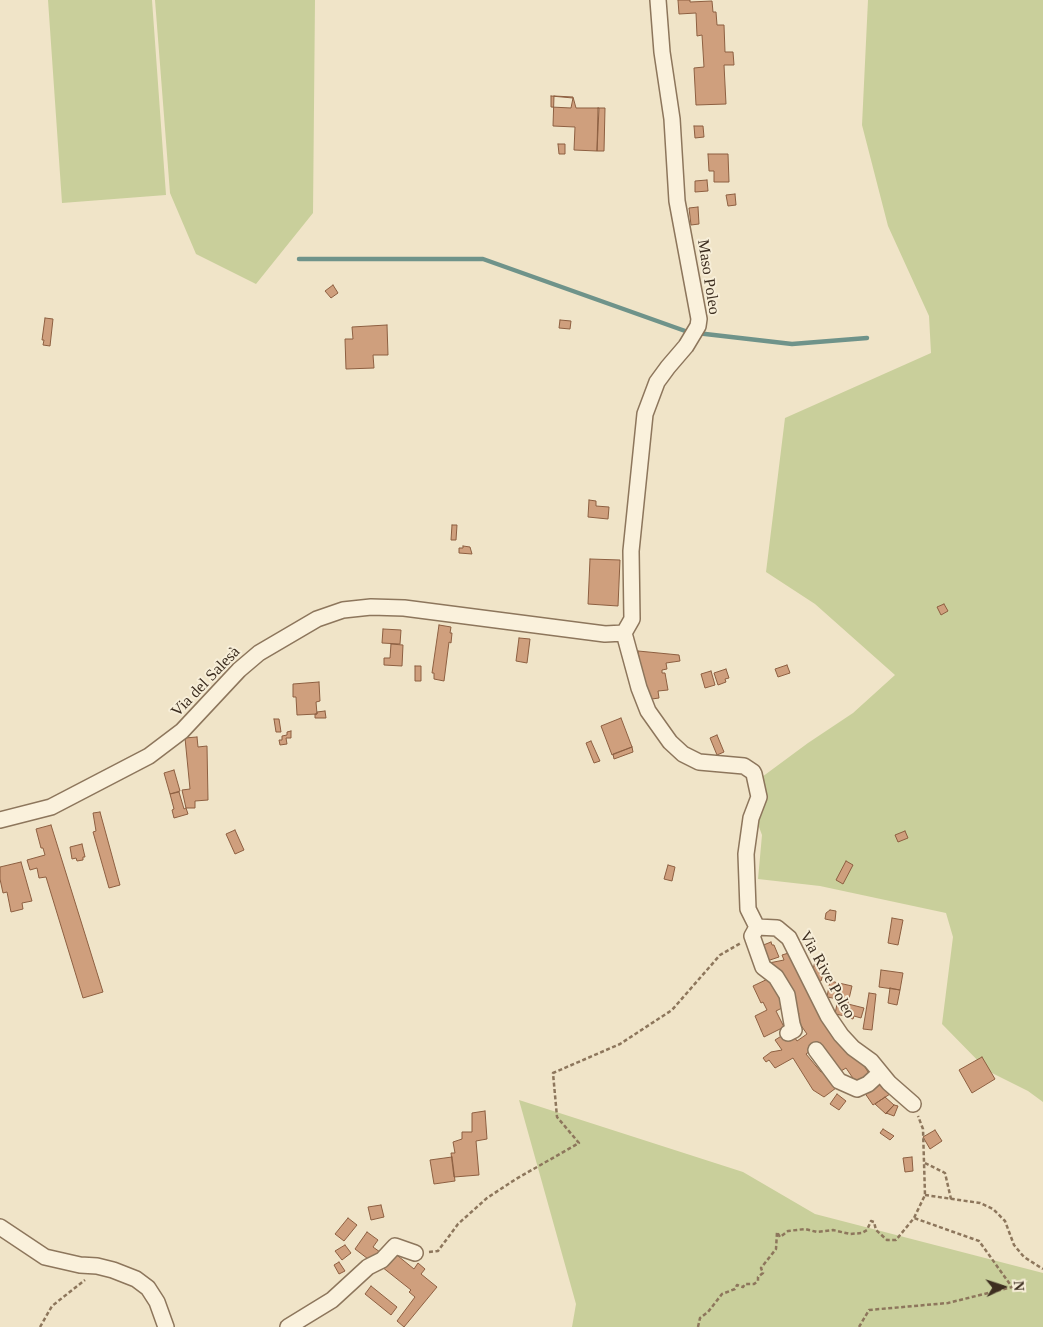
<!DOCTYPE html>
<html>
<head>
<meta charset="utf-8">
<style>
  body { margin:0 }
  #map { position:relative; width:1043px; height:1327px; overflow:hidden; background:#f0e4c8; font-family:"Times New Roman",serif }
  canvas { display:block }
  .north { position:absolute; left:978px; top:1262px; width:50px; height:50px; -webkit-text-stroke:4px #f7eed8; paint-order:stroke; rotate:86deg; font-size:14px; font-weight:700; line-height:20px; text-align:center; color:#3d2e20 }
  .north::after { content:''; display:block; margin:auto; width:18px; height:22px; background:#3d2e20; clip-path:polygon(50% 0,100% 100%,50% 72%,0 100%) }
</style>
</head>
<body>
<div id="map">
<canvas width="1043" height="1327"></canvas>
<div class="north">N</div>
</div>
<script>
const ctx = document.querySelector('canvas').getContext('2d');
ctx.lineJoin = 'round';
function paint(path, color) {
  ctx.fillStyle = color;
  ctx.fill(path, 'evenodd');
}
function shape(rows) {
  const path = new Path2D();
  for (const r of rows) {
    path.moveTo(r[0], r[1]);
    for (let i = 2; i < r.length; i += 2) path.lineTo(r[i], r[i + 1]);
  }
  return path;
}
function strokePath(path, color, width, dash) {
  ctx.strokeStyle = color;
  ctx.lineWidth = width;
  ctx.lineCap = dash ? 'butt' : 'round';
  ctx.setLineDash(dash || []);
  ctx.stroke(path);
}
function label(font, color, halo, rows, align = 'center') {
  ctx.font = font + ' "Times New Roman",serif';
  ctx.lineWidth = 4;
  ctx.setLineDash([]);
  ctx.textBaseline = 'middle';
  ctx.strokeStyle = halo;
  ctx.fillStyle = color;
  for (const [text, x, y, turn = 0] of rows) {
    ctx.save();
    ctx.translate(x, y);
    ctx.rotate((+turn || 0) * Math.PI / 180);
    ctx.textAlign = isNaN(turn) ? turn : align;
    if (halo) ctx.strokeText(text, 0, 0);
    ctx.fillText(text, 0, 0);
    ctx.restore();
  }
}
paint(shape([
  [48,0,152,0,166,195,62,203],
  [155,0,315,0,313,213,256,284,196,254,170,193],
  [868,0,1043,0,1043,1102,1028,1091,988,1071,942,1024,953,937,946,913,820,886,758,879,762,835,753,811,762,777,808,743,853,713,895,675,815,604,766,572,785,418,931,353,929,316,888,226,862,125],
  [519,1100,743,1172,815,1214,1043,1273,1043,1327,572,1327,576,1304]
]), '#c9cf9b');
strokePath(shape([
  [299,259,483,259,688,332,792,344,867,338]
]), '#6f938a', 4.5);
const building = shape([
  [678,0,690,0,690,2,712,1,713,12,716,12,717,25,724,25,725,52,733,52,734,65,724,65,726,104,696,105,694,68,704,67,702,35,697,36,696,13,679,14,678,0],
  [551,96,573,98,571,108,551,107,551,96],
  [554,96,573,97,576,108,599,108,597,151,574,150,575,127,553,126,554,96],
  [598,108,605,108,604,151,597,151,598,108],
  [694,126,703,126,704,137,695,138,694,126],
  [558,144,565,144,565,154,559,154,558,144],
  [708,154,728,154,729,182,714,182,714,171,709,171,708,154],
  [707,180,708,191,695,192,695,181,707,180],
  [735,194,736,205,728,206,726,195,735,194],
  [698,207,699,224,691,225,689,208,698,207],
  [333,285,338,293,331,298,325,291,333,285],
  [45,318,53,319,50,346,43,345,44,340,42,340,45,318],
  [560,320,571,321,570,329,559,328,560,320],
  [387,325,388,355,373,355,374,368,346,369,345,339,353,339,352,327,387,325],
  [589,500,596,501,596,506,609,507,608,519,588,517,589,500],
  [452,525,457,525,456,540,451,540,452,525],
  [463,546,470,547,472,554,459,553,459,548,463,548,463,546],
  [590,559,620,560,618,606,588,604,590,559],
  [944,604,948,611,941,615,937,607,944,604],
  [439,625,451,627,450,633,452,633,451,643,449,642,444,681,434,679,434,673,432,673,439,625],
  [383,629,401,630,400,644,382,643,383,629],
  [519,638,530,639,527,663,516,661,519,638],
  [391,644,403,645,402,666,384,665,384,658,390,658,391,644],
  [638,651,679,655,680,661,666,663,667,669,662,670,662,673,665,673,668,690,658,691,659,698,645,700,638,651],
  [787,665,790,673,778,677,775,669,787,665],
  [415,666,421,666,421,681,415,681,415,666],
  [726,669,729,678,725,679,726,682,718,685,714,673,726,669],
  [711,671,715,685,705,688,701,674,711,671],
  [319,682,320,701,316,702,317,714,297,715,296,697,293,697,293,684,319,682],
  [325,711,326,718,315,718,315,714,317,714,317,712,325,711],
  [621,718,632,747,612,755,601,726,621,718],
  [274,719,279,719,281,732,276,732,274,719],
  [291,731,291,738,286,738,287,744,280,745,279,740,282,740,282,736,287,735,287,732,291,731],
  [717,735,724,752,717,755,710,738,717,735],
  [197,737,198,747,207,746,208,800,195,801,195,808,186,808,182,790,190,789,185,738,197,737],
  [591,741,600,761,594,763,586,743,591,741],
  [632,747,633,752,614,759,613,754,632,747],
  [174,770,180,791,170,794,164,773,174,770],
  [179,792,184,809,186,808,188,814,174,818,172,810,174,809,170,794,179,792],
  [100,812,120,885,109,888,93,832,96,831,93,813,100,812],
  [51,825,103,992,83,998,46,877,39,878,37,868,30,870,27,860,45,855,43,848,41,848,36,829,51,825],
  [235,830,244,850,235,854,226,834,235,830],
  [905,831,908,838,898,842,895,835,905,831],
  [82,844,85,857,83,857,83,860,77,861,76,858,72,859,70,847,82,844],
  [846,861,853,865,843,884,836,880,846,861],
  [21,862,32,901,22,903,23,909,11,912,7,892,3,893,0,879,0,867,21,862],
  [668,865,675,867,672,881,664,879,668,865],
  [830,910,836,911,835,921,825,919,826,913,830,910],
  [892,918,903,920,898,945,888,943,892,918],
  [771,942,772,945,774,945,779,957,767,961,761,946,771,942],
  [792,952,822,1013,850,1055,855,1052,872,1078,859,1087,846,1068,836,1074,817,1046,806,1054,821,1072,824,1071,836,1088,824,1097,813,1090,793,1058,775,1068,769,1060,766,1062,763,1058,771,1052,782,1050,775,1040,783,1035,793,1035,797,1041,807,1034,795,1017,799,1014,769,963,784,960,782,955,792,952],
  [815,961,826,963,821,981,811,979,815,961],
  [881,970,903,973,900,990,879,987,881,970],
  [772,977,786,1006,776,1011,784,1027,764,1037,755,1016,767,1010,763,1002,761,1003,753,986,772,977],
  [830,981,852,986,845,1016,835,1014,838,999,827,997,830,981],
  [890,988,900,990,897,1005,888,1003,890,988],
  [869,993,876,994,872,1030,863,1029,869,993],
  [848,1004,864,1008,861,1018,854,1016,853,1019,846,1017,848,1004],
  [982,1057,995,1079,972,1093,959,1070,982,1057],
  [879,1078,890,1094,873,1105,862,1089,879,1078],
  [837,1094,846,1101,839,1110,830,1104,837,1094],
  [885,1097,894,1105,886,1114,875,1104,885,1097],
  [894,1105,898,1106,894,1116,886,1113,894,1105],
  [485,1111,487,1139,476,1141,479,1175,454,1177,451,1153,455,1153,453,1142,462,1139,462,1132,472,1132,472,1113,485,1111],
  [883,1129,894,1136,890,1140,880,1133,883,1129],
  [935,1130,942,1141,930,1149,923,1137,935,1130],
  [452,1157,455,1181,434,1184,430,1160,452,1157],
  [912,1157,913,1171,905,1172,903,1158,912,1157],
  [381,1205,384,1217,371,1220,368,1207,381,1205],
  [348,1218,357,1225,344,1241,335,1234,348,1218],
  [367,1232,378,1240,373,1247,380,1252,372,1262,355,1249,367,1232],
  [345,1245,351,1253,342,1260,335,1251,345,1245],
  [397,1249,401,1252,398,1256,414,1269,418,1263,425,1269,421,1274,437,1287,404,1327,397,1321,415,1297,409,1292,411,1290,382,1267,397,1249],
  [339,1262,345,1271,339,1274,334,1265,339,1262],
  [371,1286,397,1307,391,1315,365,1294,371,1286]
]);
paint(building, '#cf9f7d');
strokePath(building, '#8d5f41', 1);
const minor = shape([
  [624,633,632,619,631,551,645,414,657,382,668,367,686,346,698,326,699,319,677,201,672,119,662,52,658,0],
  [624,633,639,688,648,711,670,742,683,754,699,762,744,766,753,772,754,774,759,797,751,818,746,854,748,909,757,927,752,936,763,967,776,977,787,995,792,1024,794,1030,788,1033],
  [0,820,51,807,149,756,182,731,239,670,259,653,317,619,343,610,371,607,404,608,605,634,624,633],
  [757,927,777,928,789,938,828,1016,841,1035,853,1048,871,1061,889,1083,913,1104],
  [816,1050,839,1081,857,1089,868,1084,880,1073],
  [0,1227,45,1257,80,1265,97,1266,113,1270,136,1279,148,1288,157,1302,166,1327],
  [288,1327,332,1300,368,1267,382,1260,395,1246,415,1253]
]);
strokePath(minor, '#8d765c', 18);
strokePath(shape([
  [925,1163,945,1173,951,1199],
  [925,1195,980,1203,993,1209,1005,1221,1014,1245,1024,1257,1043,1269],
  [429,1252,438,1251,458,1224,487,1198,516,1179,579,1143,557,1117,553,1073,620,1044,672,1010,720,955,741,943],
  [40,1327,52,1306,85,1280],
  [698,1327,700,1318,708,1312,722,1294,735,1289,737,1285,743,1287,745,1284,754,1284,758,1281,758,1277,763,1273,761,1268,776,1249,777,1232,780,1237,788,1231,805,1229,817,1232,833,1230,850,1234,862,1233,867,1230,871,1221,874,1222,876,1230,887,1240,896,1240,914,1218,925,1195,923,1129,918,1116],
  [859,1327,869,1310,948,1303,1012,1287,979,1241,914,1218]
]), '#8d765c', 2.5, [4, 2.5]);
strokePath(minor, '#faf1dc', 15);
label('16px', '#3d2e20', '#f7eed8', [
  ["Maso Poleo",708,277,81],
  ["Via del Salesà",206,682,-46],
  ["Via Rive Poleo",827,975,61]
]);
</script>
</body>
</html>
